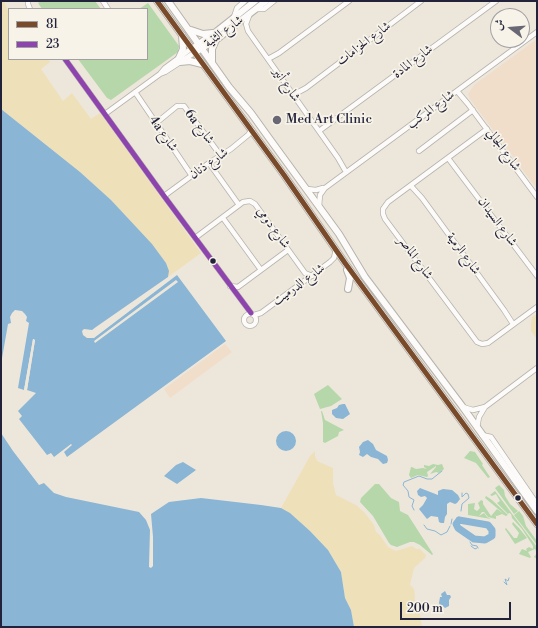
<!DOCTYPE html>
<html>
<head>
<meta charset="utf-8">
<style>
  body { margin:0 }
  #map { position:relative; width:538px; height:628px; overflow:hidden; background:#ede7db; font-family:"Libre Bodoni",Amiri,serif }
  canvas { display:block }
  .frame { position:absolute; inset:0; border:2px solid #22223b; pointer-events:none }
  .legend { position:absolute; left:8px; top:8px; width:140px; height:52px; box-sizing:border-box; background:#f7f3e8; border:1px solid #a29fa3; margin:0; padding:5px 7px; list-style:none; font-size:12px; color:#22223b }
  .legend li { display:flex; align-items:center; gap:8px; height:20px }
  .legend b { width:20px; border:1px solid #a29fa3 }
  .north { position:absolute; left:490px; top:8px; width:40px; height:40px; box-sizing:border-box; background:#f7f3e8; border:1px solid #a29fa3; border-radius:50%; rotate:286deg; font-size:11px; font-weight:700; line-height:16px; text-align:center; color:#22223b }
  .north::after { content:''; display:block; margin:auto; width:14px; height:18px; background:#696773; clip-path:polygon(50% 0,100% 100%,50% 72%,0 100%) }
  .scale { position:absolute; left:400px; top:602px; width:111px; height:18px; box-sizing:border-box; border:2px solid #22223b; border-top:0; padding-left:5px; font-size:12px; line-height:14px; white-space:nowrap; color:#22223b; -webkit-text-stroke:3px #f7f3e8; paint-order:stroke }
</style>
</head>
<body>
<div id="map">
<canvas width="538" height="628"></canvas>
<div class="frame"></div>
<ul class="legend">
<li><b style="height:5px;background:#7a4b2a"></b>81</li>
<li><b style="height:5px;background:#8e44ad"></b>23</li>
</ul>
<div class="north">ش</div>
<div class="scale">200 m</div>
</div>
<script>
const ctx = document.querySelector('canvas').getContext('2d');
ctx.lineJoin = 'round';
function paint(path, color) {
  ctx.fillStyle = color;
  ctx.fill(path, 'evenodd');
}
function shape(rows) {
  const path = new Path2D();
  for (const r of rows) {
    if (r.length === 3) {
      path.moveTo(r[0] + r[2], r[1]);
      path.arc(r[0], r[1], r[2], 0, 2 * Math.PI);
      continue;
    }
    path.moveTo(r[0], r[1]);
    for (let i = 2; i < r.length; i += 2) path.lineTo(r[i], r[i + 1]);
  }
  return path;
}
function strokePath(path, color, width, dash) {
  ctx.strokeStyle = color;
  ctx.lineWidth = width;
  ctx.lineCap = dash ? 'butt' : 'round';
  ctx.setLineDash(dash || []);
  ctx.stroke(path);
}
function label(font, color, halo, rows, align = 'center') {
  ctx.font = font + ' "Libre Bodoni",Amiri,serif';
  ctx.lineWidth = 3.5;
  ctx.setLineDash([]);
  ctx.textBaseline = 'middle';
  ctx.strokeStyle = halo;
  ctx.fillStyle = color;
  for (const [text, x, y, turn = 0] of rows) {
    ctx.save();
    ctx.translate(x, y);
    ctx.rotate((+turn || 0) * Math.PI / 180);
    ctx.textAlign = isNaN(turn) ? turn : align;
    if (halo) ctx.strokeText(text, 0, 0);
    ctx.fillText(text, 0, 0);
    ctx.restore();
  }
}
paint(shape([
  [537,39,537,189,470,99,468,94,474,85],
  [225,344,232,352,170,398,164,389]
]), '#f0ddca');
paint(shape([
  [41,1,95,1,101,9,42,9,38,3],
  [148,3,179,46,178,52,111,100,107,98,78,59,147,59,147,9,139,9],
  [328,385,342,399,331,406,320,409,314,394],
  [321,411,322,411,325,420,344,430,339,432,338,436,325,443,323,442,323,423],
  [470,451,475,452,483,464,482,465,490,477,488,478,476,463,464,458],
  [433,464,438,465,442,464,444,469,439,473,436,472,430,474,436,467,436,466,427,472,428,476,427,477,418,475,411,478,409,475,411,467,412,467,416,469,423,468,427,469,424,467,424,465,429,466],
  [375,484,379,484,391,498,399,502,400,511,408,515,433,554,432,555,420,545,414,542,410,542,397,547,391,545,389,543,373,516,360,502,361,498],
  [499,485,504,490,505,496,510,504,518,511,514,514,495,488],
  [495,491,537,547,537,559,534,557,537,553,535,549,528,552,531,557,530,558,519,554,522,549,527,551,526,549,529,547,533,549,533,546,522,529,512,518,511,514,509,513,508,514,497,503,500,501,496,494,492,496,490,495],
  [486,496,492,500,508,515,506,516,502,514,497,516,494,515,496,516,496,519,488,517,484,512,482,512,479,516,484,513,487,517,491,519,468,515,468,504,475,503,474,509,477,511,480,508,478,503,481,500,483,501,483,504,491,516,497,509,504,514,485,498],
  [519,511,523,516,526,526,537,541,537,545,514,515],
  [513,522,519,528,527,538,515,544,505,529,506,528,514,538,517,538,519,533,512,524]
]), '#b5d7aa');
paint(shape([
  [1,1,4,1,9,13,9,59,48,59,50,62,41,69,63,101,72,93,91,119,100,113,201,253,168,277,169,271,166,263,152,245,111,200,80,172,1,109],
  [537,314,537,339,531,331,531,324,532,317],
  [315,451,315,456,317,461,333,468,333,483,336,495,356,505,364,512,374,525,376,532,380,535,388,547,396,551,412,546,416,549,420,549,426,555,425,558,414,568,410,585,414,589,415,596,413,612,417,611,420,614,422,627,354,627,351,610,345,598,341,572,328,550,310,531,290,513,281,508,310,456]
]), '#eee0b9');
paint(shape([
  [1,109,80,172,111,200,152,244,166,263,169,271,168,277,96,327,92,330,84,329,82,331,83,335,87,338,94,338,177,275,226,341,67,457,64,452,72,445,71,444,54,457,51,453,47,455,19,419,22,416,18,411,36,393,27,390,35,340,33,339,24,390,18,388,29,323,26,321,27,317,25,314,22,311,15,310,12,313,10,317,11,323,8,324,1,364],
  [343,404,345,404,350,414,343,419,336,418,332,414,332,410,337,408,339,405],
  [286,441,10],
  [1,433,13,451,39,485,44,483,54,493,66,497,139,512,146,520,150,530,149,567,151,568,153,566,153,537,151,514,169,502,201,498,261,505,281,508,290,513,310,531,328,550,341,572,345,598,351,610,354,627,1,627],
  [368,440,373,444,376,450,387,456,388,460,387,463,383,464,378,459,371,457,367,454,363,457,359,455,360,452,359,447,363,442],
  [183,462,196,470,177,484,164,476,176,465],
  [420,488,438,495,438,491,443,489,452,490,458,495,460,499,457,503,455,504,450,502,447,504,447,514,445,517,444,523,441,523,439,522,438,517,431,516,427,519,419,509,423,505,427,498,425,496,421,497,418,495,417,491],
  [445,591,447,595,450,595,451,597,449,600,449,606,445,608,442,605,440,606,439,603,440,597,442,597,441,594]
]), '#8ab5d5');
paint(shape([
  [176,280,178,282,95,343,94,341],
  [33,339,35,340,27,390,24,390]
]), '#ede7db');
strokePath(shape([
  [414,510,412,506,414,500,409,497,408,491,403,485,404,482,419,476,427,479,432,479,442,471],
  [461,511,462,504,469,498,468,494,466,493,462,497,462,493],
  [451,524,452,519],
  [424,525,427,529,435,531,441,535,447,532,450,526],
  [470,542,472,545,477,546,478,548],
  [471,546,475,549,477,548],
  [504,582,507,585,505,579,508,581,509,578]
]), '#8ab5d5', 1);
strokePath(shape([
  [459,520,488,525,492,530,492,536,485,540,474,539,458,528,456,524,459,520]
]), '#8ab5d5', 7);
const minor = shape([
  [28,1,28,4,30,9],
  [103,1,108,9],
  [255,9,264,9,274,1],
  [249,16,246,24,248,31,338,158,346,172],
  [234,17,237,8,245,1],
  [65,59,164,196,251,313],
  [268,59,279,53,349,1],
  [160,74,165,72,194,53],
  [457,91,468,104,537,197],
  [135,92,192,176],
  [293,95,306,88,421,1],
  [105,114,160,74,165,68,192,48],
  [155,124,177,106,184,106,221,156],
  [487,129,388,202,383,209,383,214,385,219,477,342,482,344,488,343,537,307],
  [319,131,496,1],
  [419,151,473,110],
  [448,158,537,276],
  [209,163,239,205],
  [411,186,422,198,504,310,513,324],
  [307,189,316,190,323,188],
  [164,196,209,163,231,149,248,135,252,130],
  [319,206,320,195,325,188,537,32],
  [223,218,261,270],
  [195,238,243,202,250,201,255,204,305,273,312,276],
  [230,286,238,287,288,250],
  [250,320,6],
  [254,315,261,313,330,262,334,258,336,249],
  [463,407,473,410,485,407,537,368],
  [477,428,479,417,485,407],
  [482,435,491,437,537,504]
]);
const major = shape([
  [157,1,284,175,345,263,537,524],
  [168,1,229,87,251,113,269,138,339,234,365,277,462,406,537,511],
  [191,30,203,34,213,33],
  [196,46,216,32,255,1],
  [194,53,217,39,266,1],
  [179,58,183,49,182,35],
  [180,62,190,61,202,64],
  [212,63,212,49,216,40],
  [347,270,350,278,348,289]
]);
strokePath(minor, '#b6b3ad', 6);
strokePath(major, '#b6b3ad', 8);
strokePath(minor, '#fcfbfa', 4.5);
strokePath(major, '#fcfbfa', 6);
strokePath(shape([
  [157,1,284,175,345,263,537,524]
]), '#7a4b2a', 5);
strokePath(shape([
  [65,59,164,196,251,313]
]), '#8e44ad', 5);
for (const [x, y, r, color] of [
  [277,120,5,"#696773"],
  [213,261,3.5,"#22223b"],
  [518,498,3.5,"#22223b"]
]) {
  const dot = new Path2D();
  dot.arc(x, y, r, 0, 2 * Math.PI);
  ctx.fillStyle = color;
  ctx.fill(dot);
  strokePath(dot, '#f7f3e8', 1.5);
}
label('13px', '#22223b', '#f7f3e8', [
  ["شارع الثنية",224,32,-36],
  ["شارع الحزامات",364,44,-37],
  ["شارع المادة",413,62,-37],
  ["شارع أنير",286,85,56],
  ["شارع المركب",431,110,-36],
  ["6a شارع",199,127,53],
  ["4a شارع",163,134,55],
  ["شارع الجالي",503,150,54],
  ["شارع ذنان",209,164,-35],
  ["شارع السيدان",497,222,54],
  ["شارع دومي",273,228,54],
  ["شارع الرمية",463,254,54],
  ["شارع الماصر",415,258,54],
  ["شارع الدرميت",299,285,-36]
]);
label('13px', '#22223b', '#f7f3e8', [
  ["Med Art Clinic",286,120]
], 'left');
</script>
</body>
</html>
